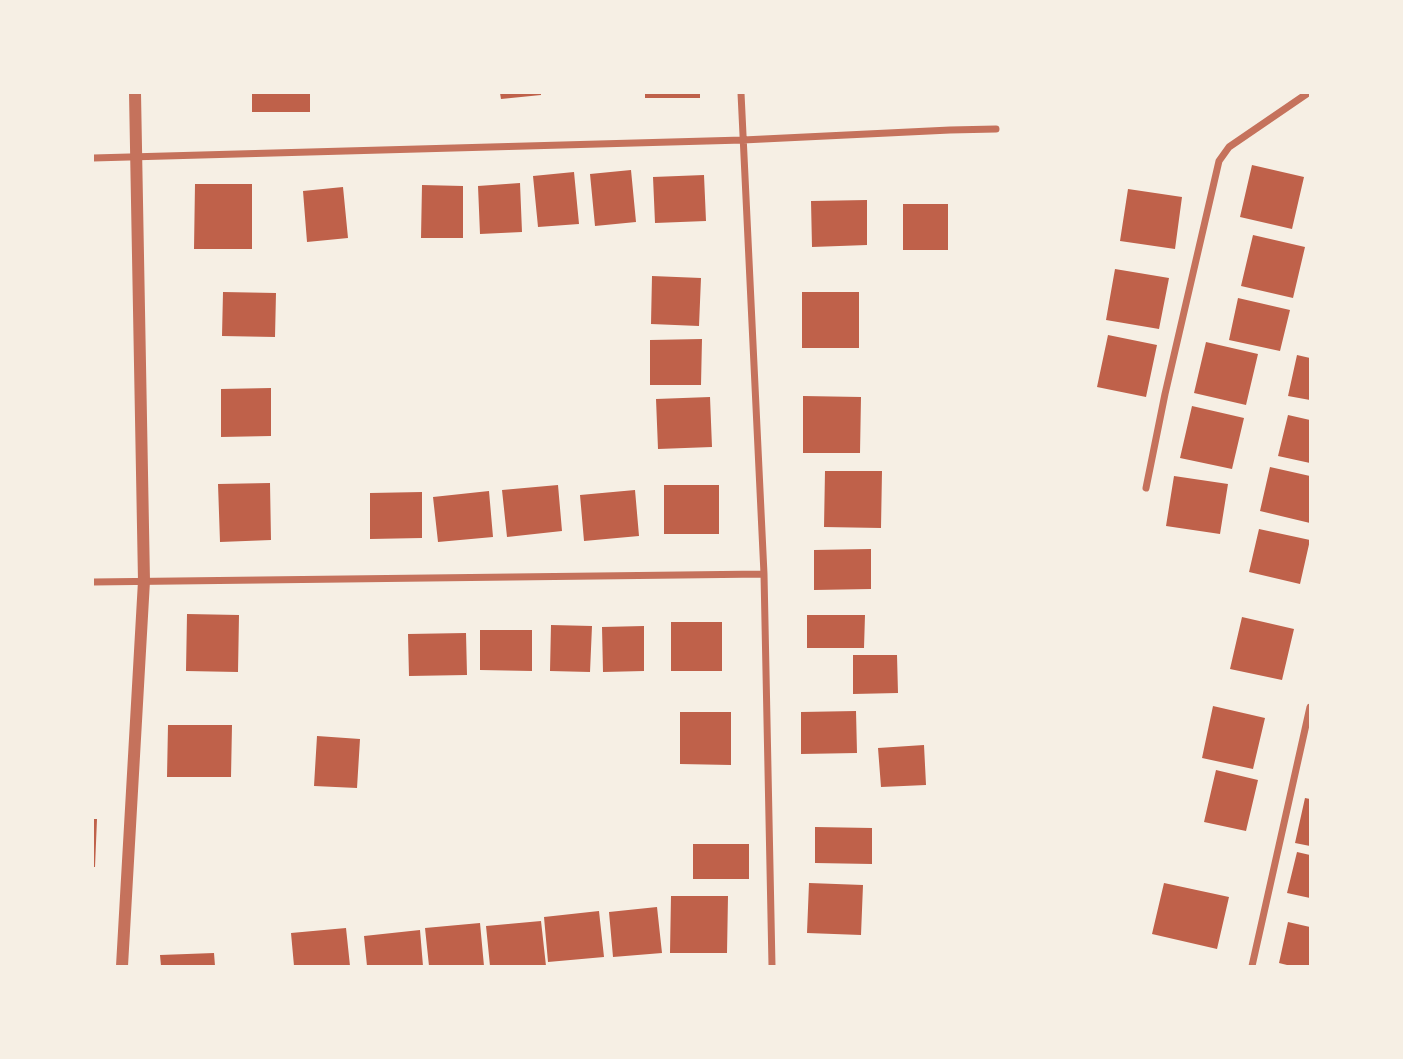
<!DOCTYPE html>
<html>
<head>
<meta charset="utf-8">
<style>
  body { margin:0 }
  #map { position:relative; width:1403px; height:1059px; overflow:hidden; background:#f6efe4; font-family:"Crimson Pro",serif }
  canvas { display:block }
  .frame { position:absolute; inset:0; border:94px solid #f6efe4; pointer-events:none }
</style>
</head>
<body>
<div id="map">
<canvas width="1403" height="1059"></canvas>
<div class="frame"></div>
</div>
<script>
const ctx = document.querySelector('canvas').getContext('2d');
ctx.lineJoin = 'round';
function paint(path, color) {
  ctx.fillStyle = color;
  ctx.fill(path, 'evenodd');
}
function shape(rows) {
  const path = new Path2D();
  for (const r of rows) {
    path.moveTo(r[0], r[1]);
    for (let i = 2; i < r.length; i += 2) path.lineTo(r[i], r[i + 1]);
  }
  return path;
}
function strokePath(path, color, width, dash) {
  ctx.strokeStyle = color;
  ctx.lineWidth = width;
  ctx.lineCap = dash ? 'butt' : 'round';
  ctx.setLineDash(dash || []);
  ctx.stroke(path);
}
paint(shape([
  [252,93,310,93,310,112,252,112],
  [500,93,541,93,541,95,501,99],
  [645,93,700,93,700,98,645,98],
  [1252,165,1304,177,1292,229,1240,217],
  [631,170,636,222,595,226,590,174],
  [574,172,579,224,538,227,533,176],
  [704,175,706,221,655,223,653,177],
  [520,183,522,232,480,234,478,186],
  [195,184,252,184,252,249,194,249],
  [422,185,463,186,463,238,421,238],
  [343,187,348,238,307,242,303,191],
  [1128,189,1182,197,1175,249,1120,241],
  [867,200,867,245,812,247,811,201],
  [903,204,948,204,948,250,903,250],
  [1253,235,1305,247,1293,298,1241,286],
  [1115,269,1169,278,1159,329,1106,320],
  [652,276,701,278,699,326,651,324],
  [223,292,276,293,275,337,222,336],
  [802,292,859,292,859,348,802,348],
  [1238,298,1290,310,1280,351,1229,340],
  [1108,335,1157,345,1146,397,1097,387],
  [702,339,701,385,650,385,650,340],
  [1206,342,1258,354,1246,405,1194,393],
  [1297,355,1310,358,1310,400,1288,396],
  [271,388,271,436,221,437,221,389],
  [803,396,861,397,860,453,803,453],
  [710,397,712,447,658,449,656,399],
  [1192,406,1244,418,1232,469,1180,458],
  [1288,415,1310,420,1310,463,1278,456],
  [1270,467,1310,476,1310,523,1260,511],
  [825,471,882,471,881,528,824,527],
  [1174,476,1228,484,1220,534,1166,526],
  [270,483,271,540,220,542,218,484],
  [558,485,562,531,507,537,502,490],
  [664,485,719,485,719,534,664,534],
  [635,490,639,536,584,541,580,495],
  [489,491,493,537,438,542,433,497],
  [422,492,422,538,370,539,370,493],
  [1259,529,1310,540,1300,584,1249,572],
  [871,549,871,589,814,590,814,550],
  [187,614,239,615,238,672,186,671],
  [807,615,865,615,864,648,807,648],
  [1242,617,1294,629,1282,680,1230,669],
  [671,622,722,622,722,671,671,671],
  [551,625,592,626,590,672,550,671],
  [644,626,644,671,603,672,602,627],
  [480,630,532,630,532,671,480,670],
  [466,633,467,675,409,676,408,634],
  [853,655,897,655,898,693,853,694],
  [1213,706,1265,718,1253,769,1202,758],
  [856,711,857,753,801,754,801,712],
  [680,712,731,712,731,765,680,764],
  [168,725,232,725,231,777,167,777],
  [317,736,360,739,357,788,314,786],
  [924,745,926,785,881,787,878,748],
  [1216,770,1258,780,1246,831,1204,822],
  [1305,798,1310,799,1310,846,1295,843],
  [93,819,97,819,95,867,93,867],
  [815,827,872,828,872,864,815,863],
  [693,844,749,844,749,879,693,879],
  [1297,852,1310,855,1310,898,1287,893],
  [809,883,863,885,861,935,807,933],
  [1164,883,1229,897,1217,949,1152,934],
  [671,896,728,896,727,953,670,953],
  [657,907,662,953,613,957,609,912],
  [599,911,604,957,548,962,544,917],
  [541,921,546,966,490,966,486,926],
  [1288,922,1310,927,1310,966,1291,966,1279,963],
  [480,923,484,966,429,966,425,928],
  [346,928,350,966,294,966,291,933],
  [420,930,423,966,367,966,364,936],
  [214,953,215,966,161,966,160,955]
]), '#bf614a');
strokePath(shape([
  [741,93,764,574,772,966],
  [93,158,743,140,950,130,996,129],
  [1146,488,1165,394,1219,161,1229,147,1308,93],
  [93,582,764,574],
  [1252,966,1310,707]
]), '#c5725c', 7);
strokePath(shape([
  [122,966,144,581,135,93]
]), '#c5725c', 12);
</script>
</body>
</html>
